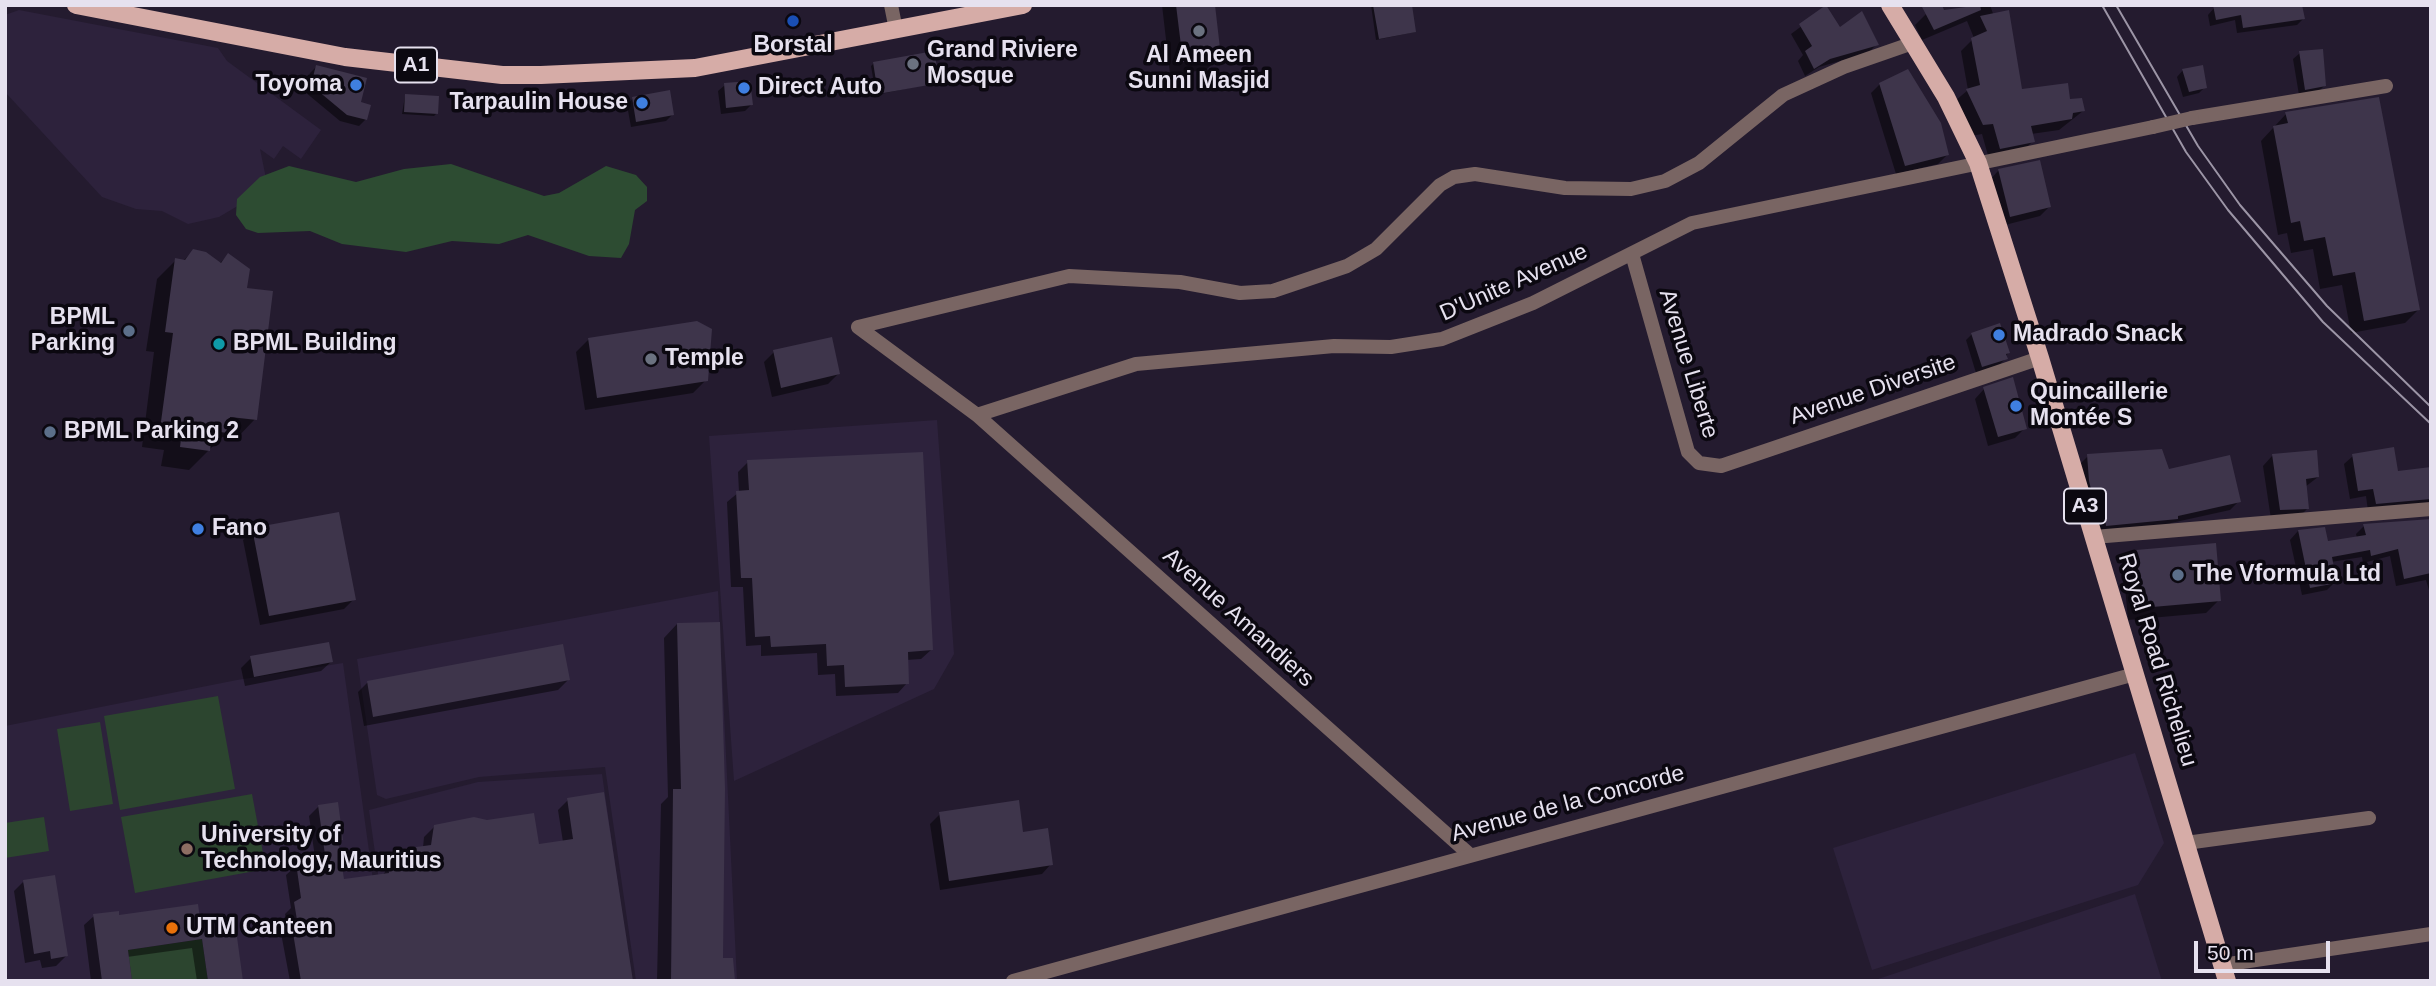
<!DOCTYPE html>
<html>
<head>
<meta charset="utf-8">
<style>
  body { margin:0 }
  #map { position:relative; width:2436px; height:986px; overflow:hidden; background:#241b2f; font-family:Arial,sans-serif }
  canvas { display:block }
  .frame { position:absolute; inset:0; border:7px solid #e6e1ef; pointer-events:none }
  .scale { position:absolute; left:2194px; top:941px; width:136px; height:32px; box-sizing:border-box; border:4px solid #e6e1ef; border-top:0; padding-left:9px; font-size:21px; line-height:24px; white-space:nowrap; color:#e6e1ef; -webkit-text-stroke:5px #0b0810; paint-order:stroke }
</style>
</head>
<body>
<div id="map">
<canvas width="2436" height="986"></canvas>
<div class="frame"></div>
<div class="scale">50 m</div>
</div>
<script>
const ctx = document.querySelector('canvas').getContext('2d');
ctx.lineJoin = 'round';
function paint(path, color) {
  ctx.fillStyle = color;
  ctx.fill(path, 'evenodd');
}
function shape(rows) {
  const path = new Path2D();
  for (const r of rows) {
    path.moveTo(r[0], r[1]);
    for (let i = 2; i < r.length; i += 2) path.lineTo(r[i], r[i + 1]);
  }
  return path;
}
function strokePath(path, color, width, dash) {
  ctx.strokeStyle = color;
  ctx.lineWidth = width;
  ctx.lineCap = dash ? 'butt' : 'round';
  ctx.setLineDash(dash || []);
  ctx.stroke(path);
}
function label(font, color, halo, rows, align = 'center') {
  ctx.font = font + ' Arial,sans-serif';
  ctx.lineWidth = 7;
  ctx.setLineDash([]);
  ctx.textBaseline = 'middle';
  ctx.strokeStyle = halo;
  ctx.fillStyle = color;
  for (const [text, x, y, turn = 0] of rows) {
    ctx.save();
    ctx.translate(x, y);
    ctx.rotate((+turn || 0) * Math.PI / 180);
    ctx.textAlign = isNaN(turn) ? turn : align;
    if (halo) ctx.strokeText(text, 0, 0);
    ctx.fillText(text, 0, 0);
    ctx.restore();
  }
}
paint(shape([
  [19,10,218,48,227,61,321,130,301,159,283,146,274,159,260,149,268,188,219,217,188,224,162,211,136,209,102,197,5,92,5,15],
  [937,420,954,654,934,689,734,781,709,436],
  [718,591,737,981,636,981,605,767,479,777,386,799,377,795,357,659],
  [343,663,387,981,7,981,5,726,237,680],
  [2135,753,2164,843,2138,885,1872,970,1833,848],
  [602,774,632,981,393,981,369,810,478,782],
  [2135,894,2162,981,1878,981,1878,979]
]), '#2d223c');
paint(shape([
  [218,696,235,789,120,810,104,716],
  [100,722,113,804,70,811,57,729],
  [252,794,266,869,135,893,121,817],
  [44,817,49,851,5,858,5,823],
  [202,939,208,981,132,981,128,950]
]), '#2c452f');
paint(shape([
  [451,164,544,196,559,193,606,166,636,175,647,187,647,201,635,210,629,244,621,258,589,256,528,235,499,244,452,241,406,252,342,244,310,231,258,233,246,229,236,215,237,199,260,177,289,166,356,182,404,169]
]), '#2d4c32');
paint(shape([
  [1162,5,1213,5,1219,57,1206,70,1170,74],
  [1371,5,1410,5,1415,32,1376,40],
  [1990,5,2020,91,2068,101,2083,111,2059,130,2031,134,2033,141,2022,152,1989,159,1982,134,1971,136,1955,101,1968,90,1961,51,1974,38,1967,21,1922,40,1915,25,1926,14],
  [1826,8,1840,29,1877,44,1868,53,1819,67,1805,76,1798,61,1803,55,1791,34],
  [2214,8,2303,19,2297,25,2237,33,2235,20,2210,26,2208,15],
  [2300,53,2325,85,2318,92,2299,95,2293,59],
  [874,63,938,82,876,95,871,66],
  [316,67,366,119,359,126,340,121,305,92,310,73],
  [2183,70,2205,87,2199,93,2183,97,2177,77],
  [1880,84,1947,155,1938,164,1896,174,1871,93],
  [725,85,751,105,745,111,721,114,718,91],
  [405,96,437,113,434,116,402,114],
  [633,98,672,115,666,121,631,127,627,105],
  [2286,114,2418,310,2405,323,2351,333,2342,285,2320,289,2313,249,2291,253,2287,233,2278,235,2261,141],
  [2038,163,2050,206,2040,216,2001,226,1989,181,1998,171],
  [193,251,219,264,228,255,255,419,236,439,222,437,189,470,161,466,164,450,142,447,154,352,146,351,157,279,176,260,183,261],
  [1972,334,2008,352,2006,358,1999,365,1976,373,1966,340],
  [589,339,706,380,693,393,585,410,576,352],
  [774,352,838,374,828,384,772,397,764,362],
  [1984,389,2025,428,2015,438,1988,446,1975,399],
  [2088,456,2168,471,2239,501,2230,510,2171,523,2167,527,2097,534,2092,497,2083,498,2079,465],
  [2272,456,2318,477,2305,487,2307,509,2297,519,2271,519,2263,466],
  [2353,456,2397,473,2431,469,2431,511,2368,511,2366,496,2350,499,2344,464],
  [748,462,931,650,921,659,906,660,907,683,898,693,836,696,835,674,818,675,817,653,761,656,761,645,746,646,743,587,731,587,727,502,739,492,738,472],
  [2431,520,2431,597,2426,580,2396,586,2390,556,2363,563,2362,557,2331,562,2335,582,2327,590,2302,595,2290,540,2298,531,2327,543,2357,538,2356,534,2364,526],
  [253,530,354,599,344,609,260,625,243,540],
  [2137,552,2219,600,2206,613,2128,620,2123,565],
  [677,624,721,960,734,981,657,981,661,804,668,797,664,638],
  [251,658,331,662,321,671,245,686,241,668],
  [568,680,558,690,364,726,358,692,367,683],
  [568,800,631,981,290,981,281,933,287,928,285,914,291,908,286,875,297,865,316,864,309,816,319,806,341,839,337,844,343,881,382,876,385,872,384,862,394,852,423,848,424,837,434,827,537,846,563,842,558,810],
  [940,814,1022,834,1051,864,1042,874,940,890,930,824],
  [23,882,66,956,56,966,42,968,40,960,25,963,14,891],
  [94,916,199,921,241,981,197,981,192,948,127,957,130,981,91,981,84,925]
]), '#0007');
paint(shape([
  [1176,5,1215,5,1221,57,1183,62],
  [1373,5,1412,5,1416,32,1379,39],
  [1826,5,1840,27,1862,11,1879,45,1830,59,1814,69,1805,51,1812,46,1799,24],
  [1921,5,1942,5,1944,10,1980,5,1981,10,1934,30],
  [2213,5,2302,5,2305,19,2243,28,2241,15,2216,20],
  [2009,10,2022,89,2068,83,2070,99,2082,98,2085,111,2073,113,2072,119,2031,126,2035,142,2000,149,1993,124,1983,125,1966,89,1980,85,1971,38,1987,31,1980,16],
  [2323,49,2326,86,2305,90,2299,51],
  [934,51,940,83,878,94,873,62],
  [316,65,367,78,361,102,371,105,367,120,347,115,311,85],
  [2203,65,2207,88,2189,92,2182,69],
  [1908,69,1941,123,1949,155,1905,166,1879,83],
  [750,81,753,105,726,108,724,83],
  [670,90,674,115,636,122,632,97],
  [405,94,439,96,438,114,404,112],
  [2379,97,2420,310,2364,321,2355,272,2333,276,2325,237,2304,241,2300,221,2291,223,2273,126,2288,123,2285,112],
  [2040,160,2051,207,2010,217,1998,169],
  [193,249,206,252,221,263,228,253,250,269,247,288,273,291,257,420,230,417,228,433,212,431,210,451,180,447,182,431,160,429,173,333,165,332,175,258,185,260],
  [697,321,712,329,708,381,597,398,588,338],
  [2000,323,2010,353,2006,354,2008,359,1982,367,1971,333],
  [832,337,840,374,781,388,773,350],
  [2013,377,2027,429,1998,437,1983,387],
  [2394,447,2398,471,2431,467,2431,499,2376,504,2373,489,2358,491,2352,454],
  [2162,449,2169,469,2230,455,2241,502,2178,516,2178,519,2106,526,2101,489,2091,489,2089,481,2087,454],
  [2317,450,2319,477,2306,479,2309,509,2280,510,2272,454],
  [923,452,933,650,908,652,909,684,845,687,844,665,827,666,826,644,771,647,770,636,755,637,752,578,741,578,736,491,749,490,747,460],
  [339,512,356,600,269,616,252,528],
  [2431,519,2431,573,2404,579,2398,549,2371,556,2370,550,2332,557,2337,583,2310,588,2298,530,2325,527,2328,541,2366,535,2363,524],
  [2216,543,2221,601,2141,608,2136,550],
  [720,622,725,789,723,958,733,958,735,981,671,981,673,789,681,789,677,623],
  [329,642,333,662,254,677,250,656],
  [563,644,570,680,373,717,367,681],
  [604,792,633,981,301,981,291,921,297,920,294,902,301,898,296,863,326,862,318,805,338,802,343,840,338,841,344,879,389,873,388,867,396,866,394,850,431,845,434,825,474,817,487,820,534,813,539,844,573,839,567,798],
  [1019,800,1023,832,1048,828,1053,865,949,881,939,812],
  [55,875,68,956,51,959,50,951,34,954,23,880],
  [198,904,200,919,234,915,243,981,208,981,202,939,128,950,132,981,102,981,93,914,119,911,119,915]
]), '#3e354b');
strokePath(shape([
  [891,5,896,30],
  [2192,118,2386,86],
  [1632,254,1688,452,1699,463,1721,466,2040,358],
  [858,327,1069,276,1180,282,1240,293,1273,291,1347,266,1376,249,1440,185,1454,177,1475,174,1565,188,1631,189,1665,181,1699,163,1783,95,1844,67,1913,43],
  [858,327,977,415,1469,854],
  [977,415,1136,364,1334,346,1391,347,1442,339,1533,303,1692,223,2153,127],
  [2094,537,2431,509],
  [2186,843,2369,818],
  [2222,965,2431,934]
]), '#796563', 14);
strokePath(shape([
  [1013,981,2135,674]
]), '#796563', 14);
strokePath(shape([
  [76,5,345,57,502,75,541,75,695,68,1023,5],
  [1890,5,1946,97,1978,163,2040,358,2227,981]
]), '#d6aca7', 18);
strokePath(shape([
  [2102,5,2186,152,2228,210,2323,322,2431,424],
  [2116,5,2198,146,2240,205,2327,306,2431,407]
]), '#9c95a6', 2);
strokePath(shape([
  [2153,127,2192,118]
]), '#796563', 14);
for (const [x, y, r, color] of [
  [793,21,7,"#1a4fb4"],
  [1199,31,7,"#6b7280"],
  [913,64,7,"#6b7280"],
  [356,85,7,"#3f7fe0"],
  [744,88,7,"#3f7fe0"],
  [642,103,7,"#3f7fe0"],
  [129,331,7,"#5c6f8a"],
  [1999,335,7,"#3f7fe0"],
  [219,344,7,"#0f9aa8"],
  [651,359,7,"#6b7280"],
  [2016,406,7,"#3f7fe0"],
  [50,432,7,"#5c6f8a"],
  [198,529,7,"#3f7fe0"],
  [2178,575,7,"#5c6f8a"],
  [187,849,7,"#8d6e63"],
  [172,928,7,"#e8710a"]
]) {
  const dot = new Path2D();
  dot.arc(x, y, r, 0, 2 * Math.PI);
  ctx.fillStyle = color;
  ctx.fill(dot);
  strokePath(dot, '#0b0810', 2.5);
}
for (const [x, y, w] of [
  [416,65,42],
  [2085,506,42]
]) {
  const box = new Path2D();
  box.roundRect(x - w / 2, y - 17.5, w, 35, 5);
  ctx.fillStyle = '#0b0810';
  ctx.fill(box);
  strokePath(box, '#e6e1ef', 2);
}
label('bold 21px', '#e6e1ef', null, [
  ["A1",416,65],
  ["A3",2085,506]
]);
label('bold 23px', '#e6e1ef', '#0b0810', [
  ["Borstal",793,46,"center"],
  ["Grand Riviere",927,51],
  ["Mosque",927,77],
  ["Al Ameen",1199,56,"center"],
  ["Sunni Masjid",1199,82,"center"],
  ["Toyoma",342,85,"right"],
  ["Direct Auto",758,88],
  ["Tarpaulin House",628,103,"right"],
  ["BPML",115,318,"right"],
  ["Parking",115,344,"right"],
  ["Madrado Snack",2013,335],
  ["BPML Building",233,344],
  ["Temple",665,359],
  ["Quincaillerie",2030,393],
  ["Montée S",2030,419],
  ["BPML Parking 2",64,432],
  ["Fano",212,529],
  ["The Vformula Ltd",2192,575],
  ["University of",201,836],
  ["Technology, Mauritius",201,862],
  ["UTM Canteen",186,928]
], 'left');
label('23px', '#e6e1ef', '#0b0810', [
  ["D'Unite Avenue",1514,283,-24],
  ["Avenue Liberte",1688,364,73],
  ["Avenue Diversite",1873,390,-19],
  ["Avenue Amandiers",1238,618,42],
  ["Royal Road Richelieu",2157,660,73],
  ["Avenue de la Concorde",1568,804,-15]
]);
</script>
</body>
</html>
